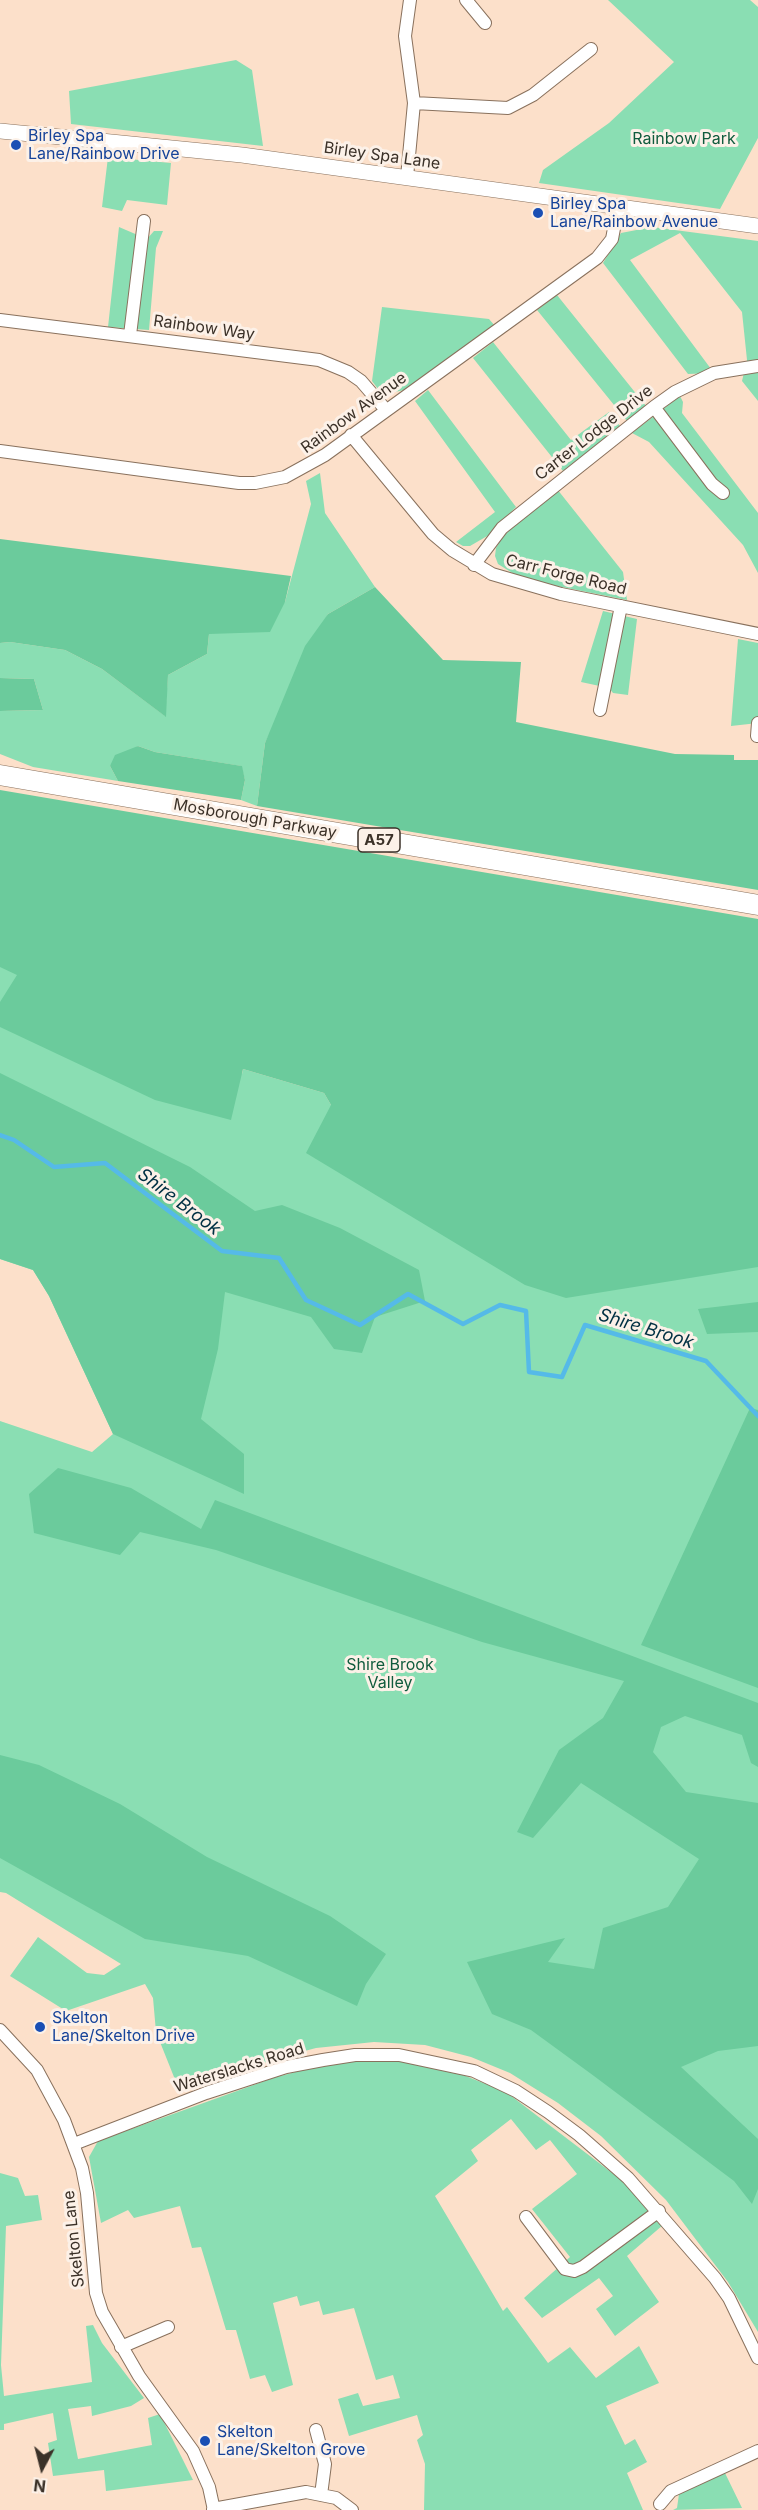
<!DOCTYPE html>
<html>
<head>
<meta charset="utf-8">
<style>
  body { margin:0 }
  #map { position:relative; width:758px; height:2510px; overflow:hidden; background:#fce0ca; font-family:Inter,sans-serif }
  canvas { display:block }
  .north { position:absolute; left:12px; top:2438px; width:60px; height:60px; -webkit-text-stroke:4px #fcf1e8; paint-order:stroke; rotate:187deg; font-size:16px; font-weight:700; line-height:24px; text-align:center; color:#3b3128 }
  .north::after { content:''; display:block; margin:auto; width:21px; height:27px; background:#3b3128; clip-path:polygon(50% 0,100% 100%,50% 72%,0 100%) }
</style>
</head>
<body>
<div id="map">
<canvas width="758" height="2510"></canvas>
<div class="north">N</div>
</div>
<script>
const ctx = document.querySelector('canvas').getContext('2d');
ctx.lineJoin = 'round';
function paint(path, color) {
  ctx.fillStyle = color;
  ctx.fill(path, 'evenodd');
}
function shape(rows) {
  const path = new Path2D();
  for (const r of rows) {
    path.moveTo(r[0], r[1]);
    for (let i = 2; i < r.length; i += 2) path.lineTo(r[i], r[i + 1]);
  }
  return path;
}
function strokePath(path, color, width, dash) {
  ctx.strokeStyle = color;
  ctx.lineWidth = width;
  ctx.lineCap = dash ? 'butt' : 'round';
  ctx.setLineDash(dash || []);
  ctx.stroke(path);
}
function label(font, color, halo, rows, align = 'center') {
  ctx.font = font + ' Inter,sans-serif';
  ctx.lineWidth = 6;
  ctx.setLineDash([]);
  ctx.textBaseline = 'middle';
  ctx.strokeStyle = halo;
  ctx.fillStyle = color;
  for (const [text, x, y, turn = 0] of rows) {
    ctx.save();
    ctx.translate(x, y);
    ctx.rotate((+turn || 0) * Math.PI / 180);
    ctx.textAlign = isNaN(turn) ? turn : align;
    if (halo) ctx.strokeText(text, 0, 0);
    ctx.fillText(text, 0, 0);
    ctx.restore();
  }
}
paint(shape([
  [608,0,750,0,758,7,758,138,720,209,539,183,543,170,609,123,674,62],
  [236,60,252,70,263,146,71,124,69,91],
  [108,157,171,163,167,205,127,200,122,211,102,207],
  [119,227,147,239,154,231,163,231,156,248,149,330,108,327],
  [652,227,758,241,758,401,742,381,747,360,742,312,680,233,630,260,714,373,688,374,603,263,621,233],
  [557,295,646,406,627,421,537,310],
  [382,307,489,319,495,326,405,390,389,393,378,389,372,381],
  [493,342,571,440,609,412,620,426,563,471,473,358],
  [428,390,516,507,489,535,470,546,463,546,456,542,495,512,415,401],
  [680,396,683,402,682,413,758,513,758,573,743,545,649,442,632,433],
  [320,473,325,513,375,587,328,614,265,743,257,806,241,800,245,780,241,766,155,752,138,746,110,766,118,781,33,767,0,754,0,711,43,710,34,679,0,678,0,643,10,642,65,650,102,669,165,716,168,675,207,654,209,634,285,602,311,504,306,481],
  [557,489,623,572,627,600,542,583,514,574,498,564,495,556,496,548,503,536],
  [603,611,637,619,628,695,613,693,609,688,581,682],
  [738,639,758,643,758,723,731,726],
  [0,951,242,1074,243,1069,324,1093,331,1105,758,1218,758,2332,728,2282,666,2200,601,2136,558,2103,510,2073,471,2057,425,2045,374,2042,316,2048,278,2058,180,2092,156,2032,153,1998,145,1984,66,2011,10,1976,38,1937,87,1973,104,1975,121,1964,6,1893,0,1892,0,1421,92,1452,113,1434,49,1296,33,1270,0,1259],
  [357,2061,417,2061,448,2069,506,2092,624,2182,663,2225,627,2256,659,2302,615,2336,596,2309,613,2296,599,2278,542,2318,524,2298,570,2257,532,2209,577,2174,550,2140,536,2150,511,2119,471,2150,478,2161,435,2196,503,2311,507,2307,548,2363,570,2347,596,2378,639,2346,659,2383,606,2406,625,2445,635,2439,647,2462,627,2473,643,2510,424,2510,425,2464,417,2440,423,2435,417,2415,349,2436,338,2399,358,2393,363,2406,400,2398,393,2375,376,2380,354,2308,323,2315,319,2301,300,2306,297,2296,273,2303,293,2385,272,2392,265,2375,250,2379,236,2330,226,2330,201,2247,192,2248,180,2206,134,2218,128,2210,101,2223,89,2157,98,2141,273,2078,325,2064],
  [0,2173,18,2178,25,2196,38,2195,42,2220,6,2226,1,2365,4,2396,92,2382,86,2326,93,2325,102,2343,144,2398,131,2406,92,2416,91,2406,68,2409,78,2459,152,2445,148,2418,160,2414,193,2480,106,2491,104,2470,53,2476,48,2443,57,2440,53,2413,4,2424,4,2430,0,2430],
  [725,2473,742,2508,673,2510,677,2508,679,2494]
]), '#8adeb3');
paint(shape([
  [0,539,291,576,285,602,270,632,209,634,207,654,168,675,166,717,102,669,65,650,10,642,0,643],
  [375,587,443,660,521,662,516,722,675,754,734,755,734,760,758,760,758,890,257,806,265,743,305,646,328,614],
  [0,678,34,679,43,710,0,711],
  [138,746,155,752,242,766,245,780,241,800,118,781,110,766,115,755],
  [0,790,758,919,758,1267,566,1298,525,1285,306,1153,331,1105,324,1093,243,1069,231,1120,155,1100,0,1027,0,1002,17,975,0,967],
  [0,1073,190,1167,255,1211,282,1205,340,1228,419,1270,425,1301,375,1317,362,1353,334,1349,311,1317,225,1292,218,1349,201,1419,244,1454,244,1494,113,1434,49,1296,33,1270,0,1259],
  [758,1302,758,1332,707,1334,698,1309],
  [750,1408,758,1410,758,1688,641,1645],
  [58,1468,131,1488,201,1529,215,1500,758,1703,758,1767,751,1763,742,1735,685,1716,661,1727,653,1752,686,1792,758,1803,758,2046,718,2051,681,2067,758,2139,758,2189,752,2204,734,2181,594,2076,531,2030,492,2014,467,1962,565,1938,548,1962,594,1969,603,1928,668,1907,699,1859,581,1783,533,1838,517,1832,559,1750,603,1718,624,1681,482,1642,216,1550,140,1532,120,1555,34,1533,29,1494],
  [0,1755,39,1765,120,1804,207,1857,330,1916,386,1954,366,1984,357,2006,248,1956,145,1939,0,1858]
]), '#6bcb9c');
strokePath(shape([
  [0,1135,14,1140,54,1167,105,1163,222,1251,279,1258,306,1300,360,1325,408,1294,463,1324,500,1305,526,1311,529,1372,562,1377,585,1325,706,1361,758,1416]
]), '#55bae8', 4.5);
const minor = shape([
  [466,0,485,23],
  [414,103,508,108,533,95,591,49],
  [407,177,414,103,405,36,410,0],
  [0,320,319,360,348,372,361,381,386,410],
  [130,335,144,221],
  [654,407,712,484,723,493],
  [351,435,433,534,452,550,492,574,561,594,758,634],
  [0,451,239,483,255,483,285,477,325,455,597,258,612,239,618,207],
  [474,565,502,528,654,407,675,392,714,373,758,366],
  [600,710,621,606],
  [757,736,758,723],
  [0,2030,37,2070,64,2120,82,2168,87,2193,96,2293,102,2312,139,2376,193,2451,209,2487,214,2510],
  [74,2144,206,2093,286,2067,323,2060,355,2055,399,2055,474,2071,516,2091,548,2112,579,2135,628,2178,715,2278,729,2298,758,2358],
  [526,2217,565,2269,574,2271,583,2267,659,2211],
  [121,2347,168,2327],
  [316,2430,325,2464,321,2495],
  [660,2504,671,2491,758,2451],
  [213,2509,306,2492,336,2498,352,2510]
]);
const tertiary = shape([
  [0,131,242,155,758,226]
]);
const trunk = shape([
  [0,775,758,905]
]);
strokePath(minor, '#89715d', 14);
strokePath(tertiary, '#89715d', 16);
strokePath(trunk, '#89715d', 21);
strokePath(minor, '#fff', 12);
strokePath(tertiary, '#fff', 15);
strokePath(trunk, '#fff', 20);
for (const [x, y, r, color] of [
  [16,145,6,"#1a4fb4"],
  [538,213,6,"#1a4fb4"],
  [40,2027,6,"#1a4fb4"],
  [205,2441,6,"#1a4fb4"]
]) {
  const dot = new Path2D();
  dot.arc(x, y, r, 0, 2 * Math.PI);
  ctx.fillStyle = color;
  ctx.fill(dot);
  strokePath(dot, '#fcf1e8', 2);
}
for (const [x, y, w] of [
  [379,840,42]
]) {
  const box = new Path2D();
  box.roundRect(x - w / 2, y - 12, w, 24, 4.5);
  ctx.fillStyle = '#fcf1e8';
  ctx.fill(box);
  strokePath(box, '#3b3128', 1.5);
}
label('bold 15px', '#3b3128', null, [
  ["A57",379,840]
]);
label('16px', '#164399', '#fcf1e8', [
  ["Birley Spa",28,136],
  ["Lane/Rainbow Drive",28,154],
  ["Birley Spa",550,204],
  ["Lane/Rainbow Avenue",550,222],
  ["Skelton",52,2018],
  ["Lane/Skelton Drive",52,2036],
  ["Skelton",217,2432],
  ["Lane/Skelton Grove",217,2450]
], 'left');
label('16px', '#105b3d', '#fcf1e8', [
  ["Rainbow Park",684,139],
  ["Shire Brook",390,1665],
  ["Valley",390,1683]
]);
label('16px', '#3b3128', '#fcf1e8', [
  ["Birley Spa Lane",382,156,8],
  ["Rainbow Way",204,328,8],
  ["Rainbow Avenue",354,413,-36],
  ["Carter Lodge Drive",594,433,-38],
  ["Carr Forge Road",566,575,14],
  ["Mosborough Parkway",255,819,10],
  ["Waterslacks Road",239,2068,-17],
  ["Skelton Lane",74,2239,-96]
]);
label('italic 18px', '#013043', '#fcf1e8', [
  ["Shire Brook",179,1202,37],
  ["Shire Brook",646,1329,17]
]);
</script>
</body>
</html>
